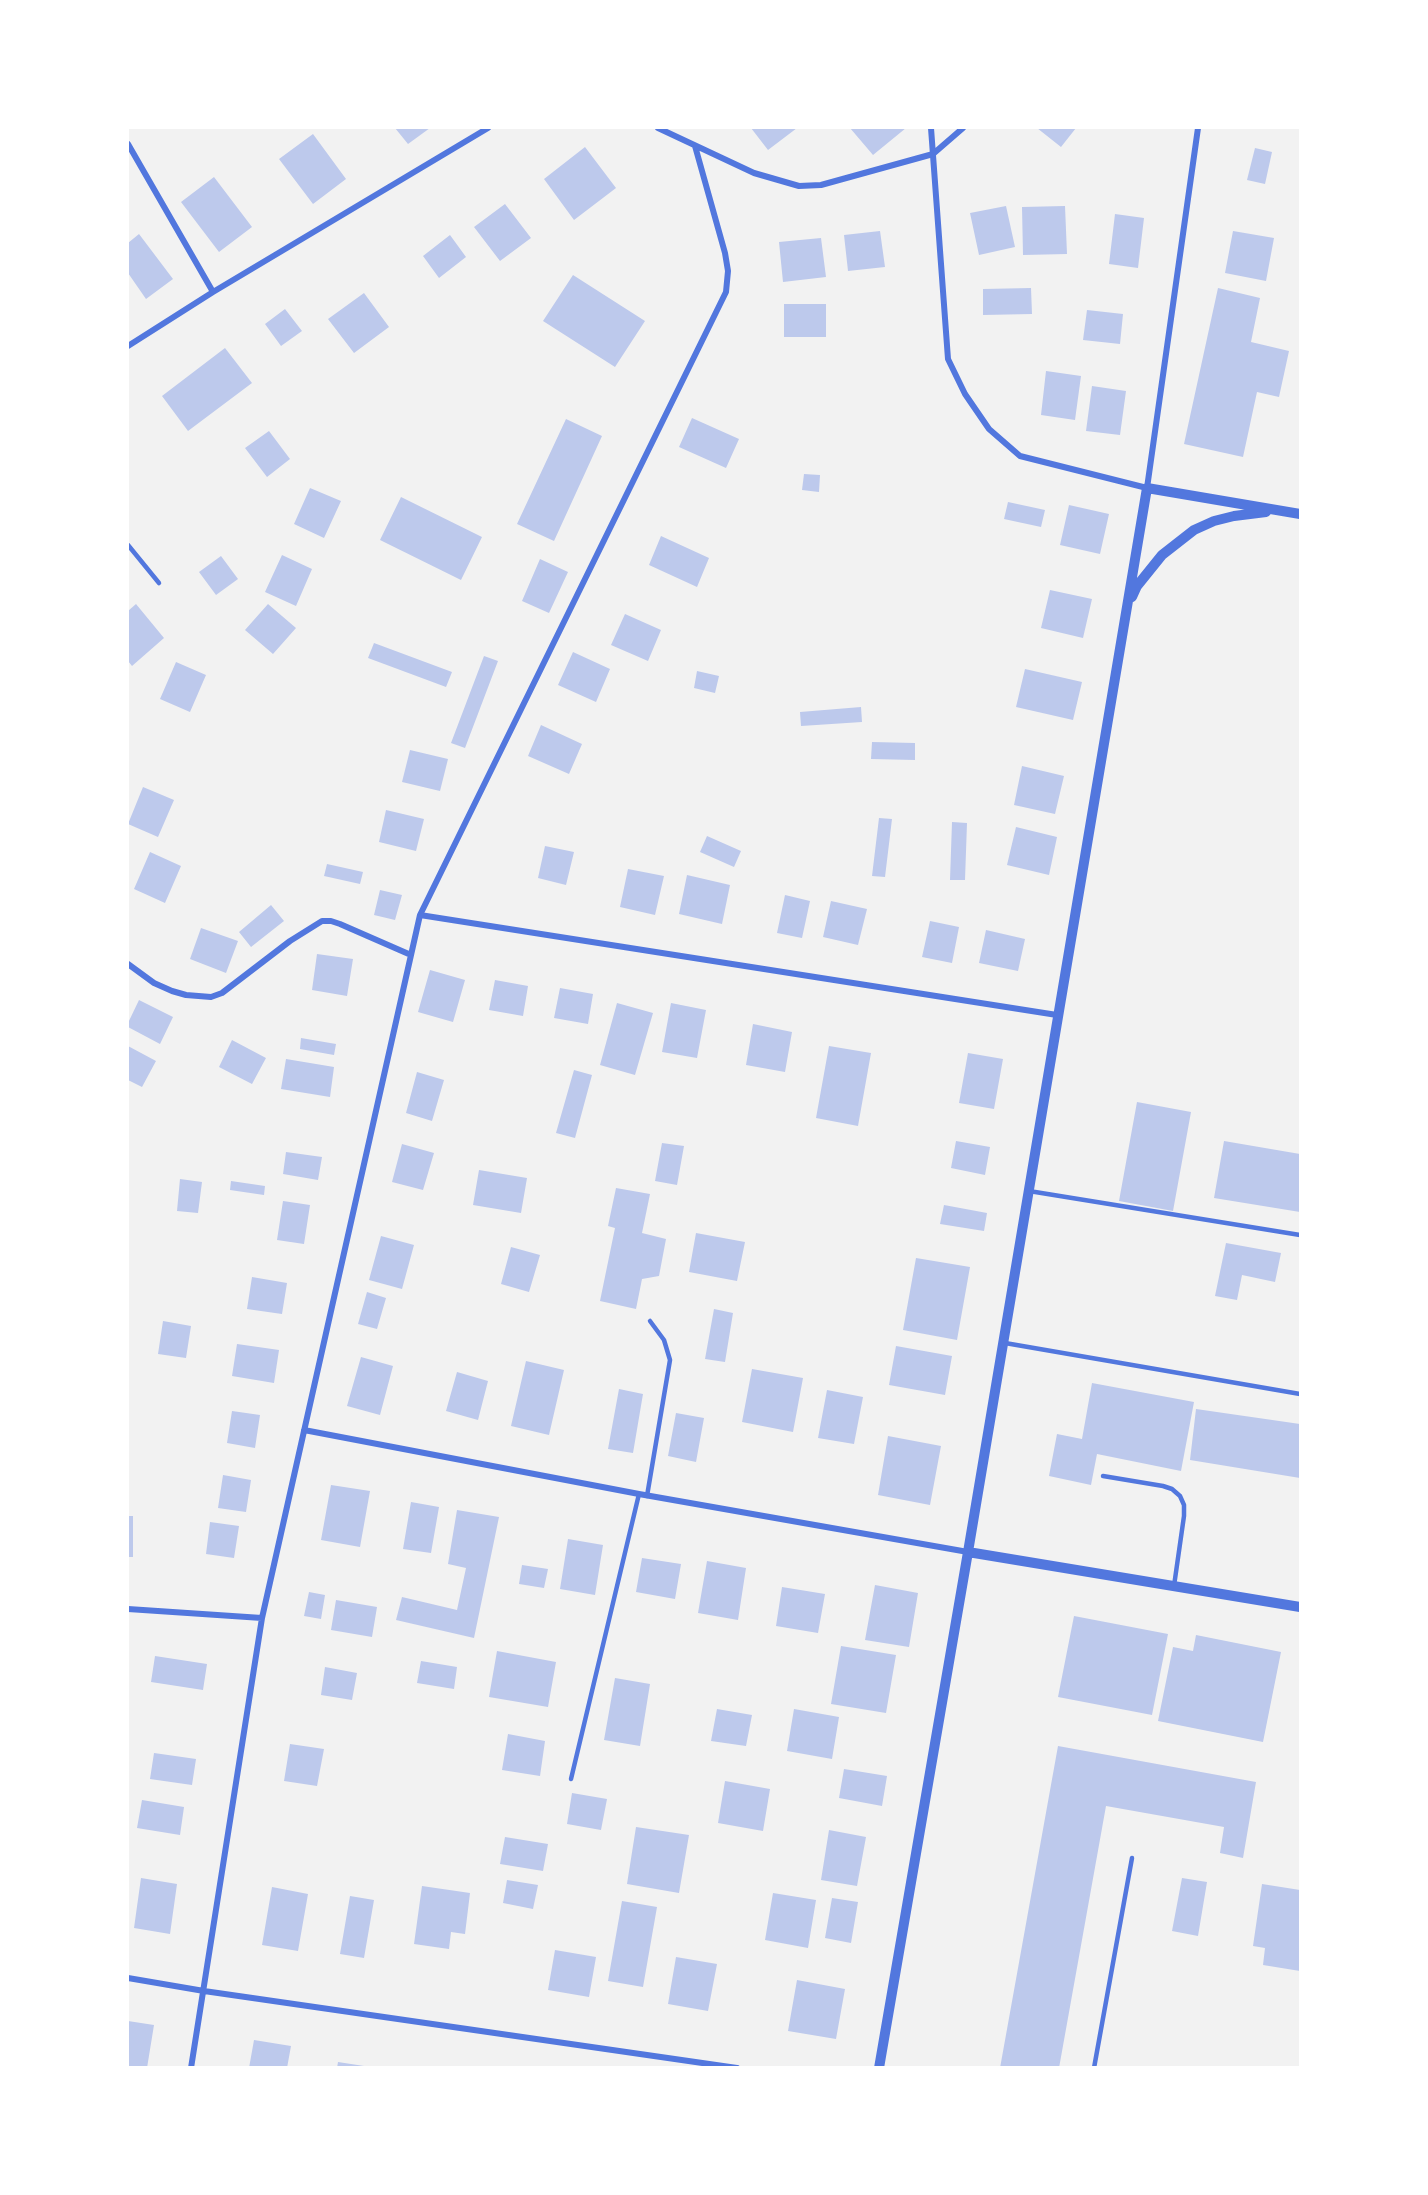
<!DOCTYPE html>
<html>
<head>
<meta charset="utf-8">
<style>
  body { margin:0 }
  #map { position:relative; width:1428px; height:2195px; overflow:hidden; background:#f2f2f2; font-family:"Fira Sans",sans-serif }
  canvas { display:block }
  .frame { position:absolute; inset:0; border:129px solid #fff; pointer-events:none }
</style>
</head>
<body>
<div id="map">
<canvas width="1428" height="2195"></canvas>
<div class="frame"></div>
</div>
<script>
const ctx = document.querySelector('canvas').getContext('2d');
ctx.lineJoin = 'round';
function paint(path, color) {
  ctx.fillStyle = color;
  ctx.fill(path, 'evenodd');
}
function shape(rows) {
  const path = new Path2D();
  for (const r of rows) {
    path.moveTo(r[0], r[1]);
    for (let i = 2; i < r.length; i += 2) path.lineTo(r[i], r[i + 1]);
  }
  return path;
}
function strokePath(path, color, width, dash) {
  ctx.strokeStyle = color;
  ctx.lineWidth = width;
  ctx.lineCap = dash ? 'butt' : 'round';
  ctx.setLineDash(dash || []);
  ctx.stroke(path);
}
paint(shape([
  [395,128,430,128,408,144],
  [751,128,797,128,768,150],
  [850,128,906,128,873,155],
  [1037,128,1076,128,1061,147],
  [313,134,346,179,313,204,279,159],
  [585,147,616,188,574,220,544,179],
  [1255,148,1272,152,1265,184,1247,180],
  [214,177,252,227,219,252,181,202],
  [505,204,531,238,500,261,474,227],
  [1006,206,1015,247,979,255,970,213],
  [1065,206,1067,254,1023,255,1022,207],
  [1115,214,1144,218,1138,268,1109,264],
  [880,231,885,267,848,271,844,235],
  [1233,231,1274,238,1266,281,1225,273],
  [139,234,173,279,146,299,128,273,128,243],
  [450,235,466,257,439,278,423,256],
  [821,238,826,277,783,282,779,242],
  [573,275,645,321,615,367,543,321],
  [1031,288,1032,314,983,315,983,289],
  [1218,288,1260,298,1251,342,1289,351,1279,397,1257,392,1243,457,1184,444],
  [364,293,389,327,354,353,328,319],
  [784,304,826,304,826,337,784,337],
  [285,309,302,331,281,346,265,324],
  [1087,310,1123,314,1120,344,1083,340],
  [225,348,252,383,188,431,162,396],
  [1046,371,1081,376,1075,420,1041,415],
  [1092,386,1126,391,1120,435,1086,431],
  [692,418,739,439,726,468,679,447],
  [566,419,602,436,554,541,517,524],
  [269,431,290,459,267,477,245,448],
  [804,474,820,475,819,492,802,490],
  [310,488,341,501,324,538,294,524],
  [401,497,482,537,461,580,380,540],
  [1008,502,1045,510,1041,527,1004,519],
  [1069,505,1109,514,1100,554,1060,545],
  [661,536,709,558,697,587,649,565],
  [282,555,312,569,296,606,265,592],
  [221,556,238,579,216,595,199,572],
  [540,559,568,572,549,613,522,601],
  [1050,590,1092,599,1083,638,1041,628],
  [136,604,164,638,132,666,128,661,128,611],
  [268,604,296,628,273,654,245,630],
  [625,614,661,630,648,661,611,645],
  [374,643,452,672,446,687,368,658],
  [573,652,610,669,596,702,558,685],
  [484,656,498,661,465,748,451,743],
  [176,662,206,675,190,712,160,699],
  [1025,669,1082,682,1073,720,1016,707],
  [697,671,719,676,715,693,694,688],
  [861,707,862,722,801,726,800,712],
  [541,725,582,744,569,774,528,756],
  [872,742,915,743,915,760,871,759],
  [410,750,448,759,440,791,402,782],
  [1022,766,1064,776,1055,814,1014,805],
  [143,787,174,800,158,837,128,824],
  [386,810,424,819,416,851,379,842],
  [879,818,892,819,885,877,872,876],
  [952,822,967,823,965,880,950,880],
  [1016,827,1057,837,1049,875,1007,865],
  [707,836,741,851,734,867,700,852],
  [545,846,574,852,566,885,538,878],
  [150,852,181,866,165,903,134,889],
  [327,864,363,872,360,884,324,876],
  [628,869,664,876,655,915,620,907],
  [687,875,730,885,722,924,679,914],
  [380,890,402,895,395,920,374,915],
  [785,895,810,901,802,938,777,933],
  [831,901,867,909,858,945,823,937],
  [271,905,284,921,251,947,239,932],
  [930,921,959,927,952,963,922,957],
  [201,928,238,941,226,973,190,959],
  [986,930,1025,939,1018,971,979,963],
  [317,954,353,959,347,996,312,990],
  [430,970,465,980,453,1022,418,1012],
  [495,980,528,986,523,1016,489,1010],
  [560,988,593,994,588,1024,554,1018],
  [139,1000,173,1017,160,1044,128,1027,128,1023],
  [617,1003,653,1013,635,1075,600,1065],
  [671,1003,706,1010,697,1058,662,1052],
  [753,1024,792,1032,785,1072,746,1065],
  [301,1038,336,1044,334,1055,300,1049],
  [232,1040,266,1058,252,1084,219,1067],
  [128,1046,156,1061,142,1087,128,1080],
  [829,1046,871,1053,858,1126,816,1118],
  [968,1053,1003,1059,994,1109,959,1103],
  [286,1059,334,1067,330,1097,281,1089],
  [574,1070,592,1075,575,1138,556,1133],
  [417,1072,444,1080,432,1121,406,1113],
  [1137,1102,1191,1112,1173,1211,1119,1201],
  [956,1141,990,1147,985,1175,951,1168],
  [1224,1141,1300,1154,1300,1212,1214,1198],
  [662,1143,684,1146,677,1185,655,1181],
  [402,1144,434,1153,423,1190,392,1182],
  [286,1152,322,1157,318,1180,283,1174],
  [479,1170,527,1178,521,1213,473,1205],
  [180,1179,202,1182,198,1213,177,1211],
  [231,1181,265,1186,264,1195,230,1190],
  [616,1188,650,1194,642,1233,666,1239,659,1276,642,1279,636,1309,600,1301,615,1228,608,1226],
  [283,1201,310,1205,304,1244,277,1240],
  [944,1205,987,1213,984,1231,940,1224],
  [696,1233,745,1242,737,1281,689,1272],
  [381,1236,414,1245,402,1289,369,1280],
  [1226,1243,1281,1253,1275,1282,1242,1275,1237,1300,1215,1296],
  [511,1247,540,1255,529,1292,501,1284],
  [916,1258,970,1267,957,1340,903,1330],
  [252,1277,287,1283,282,1314,247,1309],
  [367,1292,386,1298,377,1329,358,1324],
  [714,1309,733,1313,725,1362,705,1359],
  [163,1321,191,1326,186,1358,158,1354],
  [237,1344,279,1350,274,1383,232,1376],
  [896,1346,952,1356,945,1395,889,1385],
  [361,1357,393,1366,380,1415,347,1406],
  [526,1361,564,1370,549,1435,511,1426],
  [752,1369,803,1378,793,1432,742,1422],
  [457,1372,488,1381,478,1420,446,1411],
  [1092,1383,1194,1402,1181,1471,1097,1454,1091,1485,1049,1476,1057,1434,1082,1439],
  [619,1389,643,1394,633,1453,608,1449],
  [827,1390,863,1397,854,1444,818,1438],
  [1196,1409,1300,1424,1300,1478,1190,1460],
  [232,1411,260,1415,255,1448,227,1443],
  [676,1413,704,1418,696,1462,668,1456],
  [888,1436,941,1446,930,1505,878,1495],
  [223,1475,251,1480,246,1512,218,1508],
  [331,1485,370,1491,360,1547,321,1540],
  [411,1502,439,1507,431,1553,403,1549],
  [457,1510,499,1517,474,1638,396,1620,402,1597,457,1610,466,1568,448,1564],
  [128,1516,133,1516,133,1557,128,1557],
  [210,1522,239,1526,234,1558,206,1554],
  [568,1539,603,1545,595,1595,560,1589],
  [642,1558,681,1564,675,1599,636,1592],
  [707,1561,746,1568,738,1620,698,1613],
  [522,1565,548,1569,544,1588,519,1584],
  [875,1585,918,1593,909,1647,865,1640],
  [782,1587,825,1594,818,1633,776,1626],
  [309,1592,325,1595,321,1619,304,1616],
  [336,1600,377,1607,372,1637,331,1630],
  [1074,1616,1168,1634,1152,1715,1058,1697],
  [1196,1635,1281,1652,1263,1742,1158,1721,1173,1647,1193,1651],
  [841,1646,896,1655,886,1713,831,1704],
  [497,1651,556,1662,548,1707,489,1697],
  [155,1656,207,1664,203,1690,151,1682],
  [421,1661,457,1667,454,1689,417,1683],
  [325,1667,357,1673,352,1700,321,1695],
  [615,1678,650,1684,640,1746,604,1740],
  [717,1709,752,1715,746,1746,711,1741],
  [794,1709,839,1717,832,1759,787,1751],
  [508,1734,545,1741,540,1776,502,1770],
  [290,1744,324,1749,317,1786,284,1781],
  [1058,1746,1256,1782,1243,1858,1220,1853,1224,1827,1106,1806,1059,2068,1000,2068],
  [154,1753,196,1759,192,1785,150,1779],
  [844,1769,887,1776,882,1806,839,1798],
  [725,1781,770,1789,763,1831,718,1823],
  [572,1793,607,1799,601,1830,567,1824],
  [142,1800,184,1807,180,1835,137,1828],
  [636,1827,689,1835,679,1893,627,1884],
  [829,1830,866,1837,857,1886,821,1880],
  [505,1837,548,1844,543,1871,500,1864],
  [141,1878,177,1884,170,1934,134,1928],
  [1182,1878,1207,1882,1198,1936,1172,1931],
  [507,1880,538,1885,533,1909,503,1903],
  [1262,1884,1300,1890,1300,1971,1263,1965,1265,1948,1253,1946],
  [422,1886,470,1893,465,1934,451,1932,449,1949,414,1944],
  [272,1887,308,1894,298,1951,262,1945],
  [773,1893,816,1900,808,1948,765,1940],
  [350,1896,374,1900,364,1958,340,1954],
  [832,1898,858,1902,851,1943,825,1938],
  [622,1901,657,1907,643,1987,608,1981],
  [555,1950,596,1957,589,1997,548,1990],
  [676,1957,717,1964,708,2011,668,2004],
  [797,1980,845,1989,836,2039,788,2031],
  [128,2021,154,2025,147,2068,128,2068],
  [254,2040,291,2046,287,2068,249,2068],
  [338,2062,364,2066,364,2068,337,2068]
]), '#bdc9ec');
strokePath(shape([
  [128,545,159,583],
  [1029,1191,1300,1235],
  [1005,1343,1300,1394],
  [1103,1476,1163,1486,1172,1489,1180,1496,1184,1505,1184,1516,1174,1586],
  [647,1496,670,1360,664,1340,650,1321],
  [571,1779,639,1494],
  [1094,2068,1132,1858]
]), '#5277de', 4.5);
strokePath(shape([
  [658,128,754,173,799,186,821,185,933,154,963,128],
  [931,128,948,359,965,394,989,429,1020,456,1147,488,1198,128],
  [128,144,213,292],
  [128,346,213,292,488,128],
  [420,915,1057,1015],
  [128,964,154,983,172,991,186,995,211,997,222,993,290,941,322,921,331,921,340,924,411,955],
  [304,1430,639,1494,968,1552],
  [128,1609,262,1618],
  [128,1978,204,1991,737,2068],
  [191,2068,262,1618,420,915,726,292,728,271,725,253,695,146]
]), '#5277de', 6);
strokePath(shape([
  [1132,597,1137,586,1162,555,1194,530,1214,521,1234,516,1266,512],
  [968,1552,1300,1607],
  [879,2068,968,1552,1147,488,1300,514]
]), '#5277de', 10);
</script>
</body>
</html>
